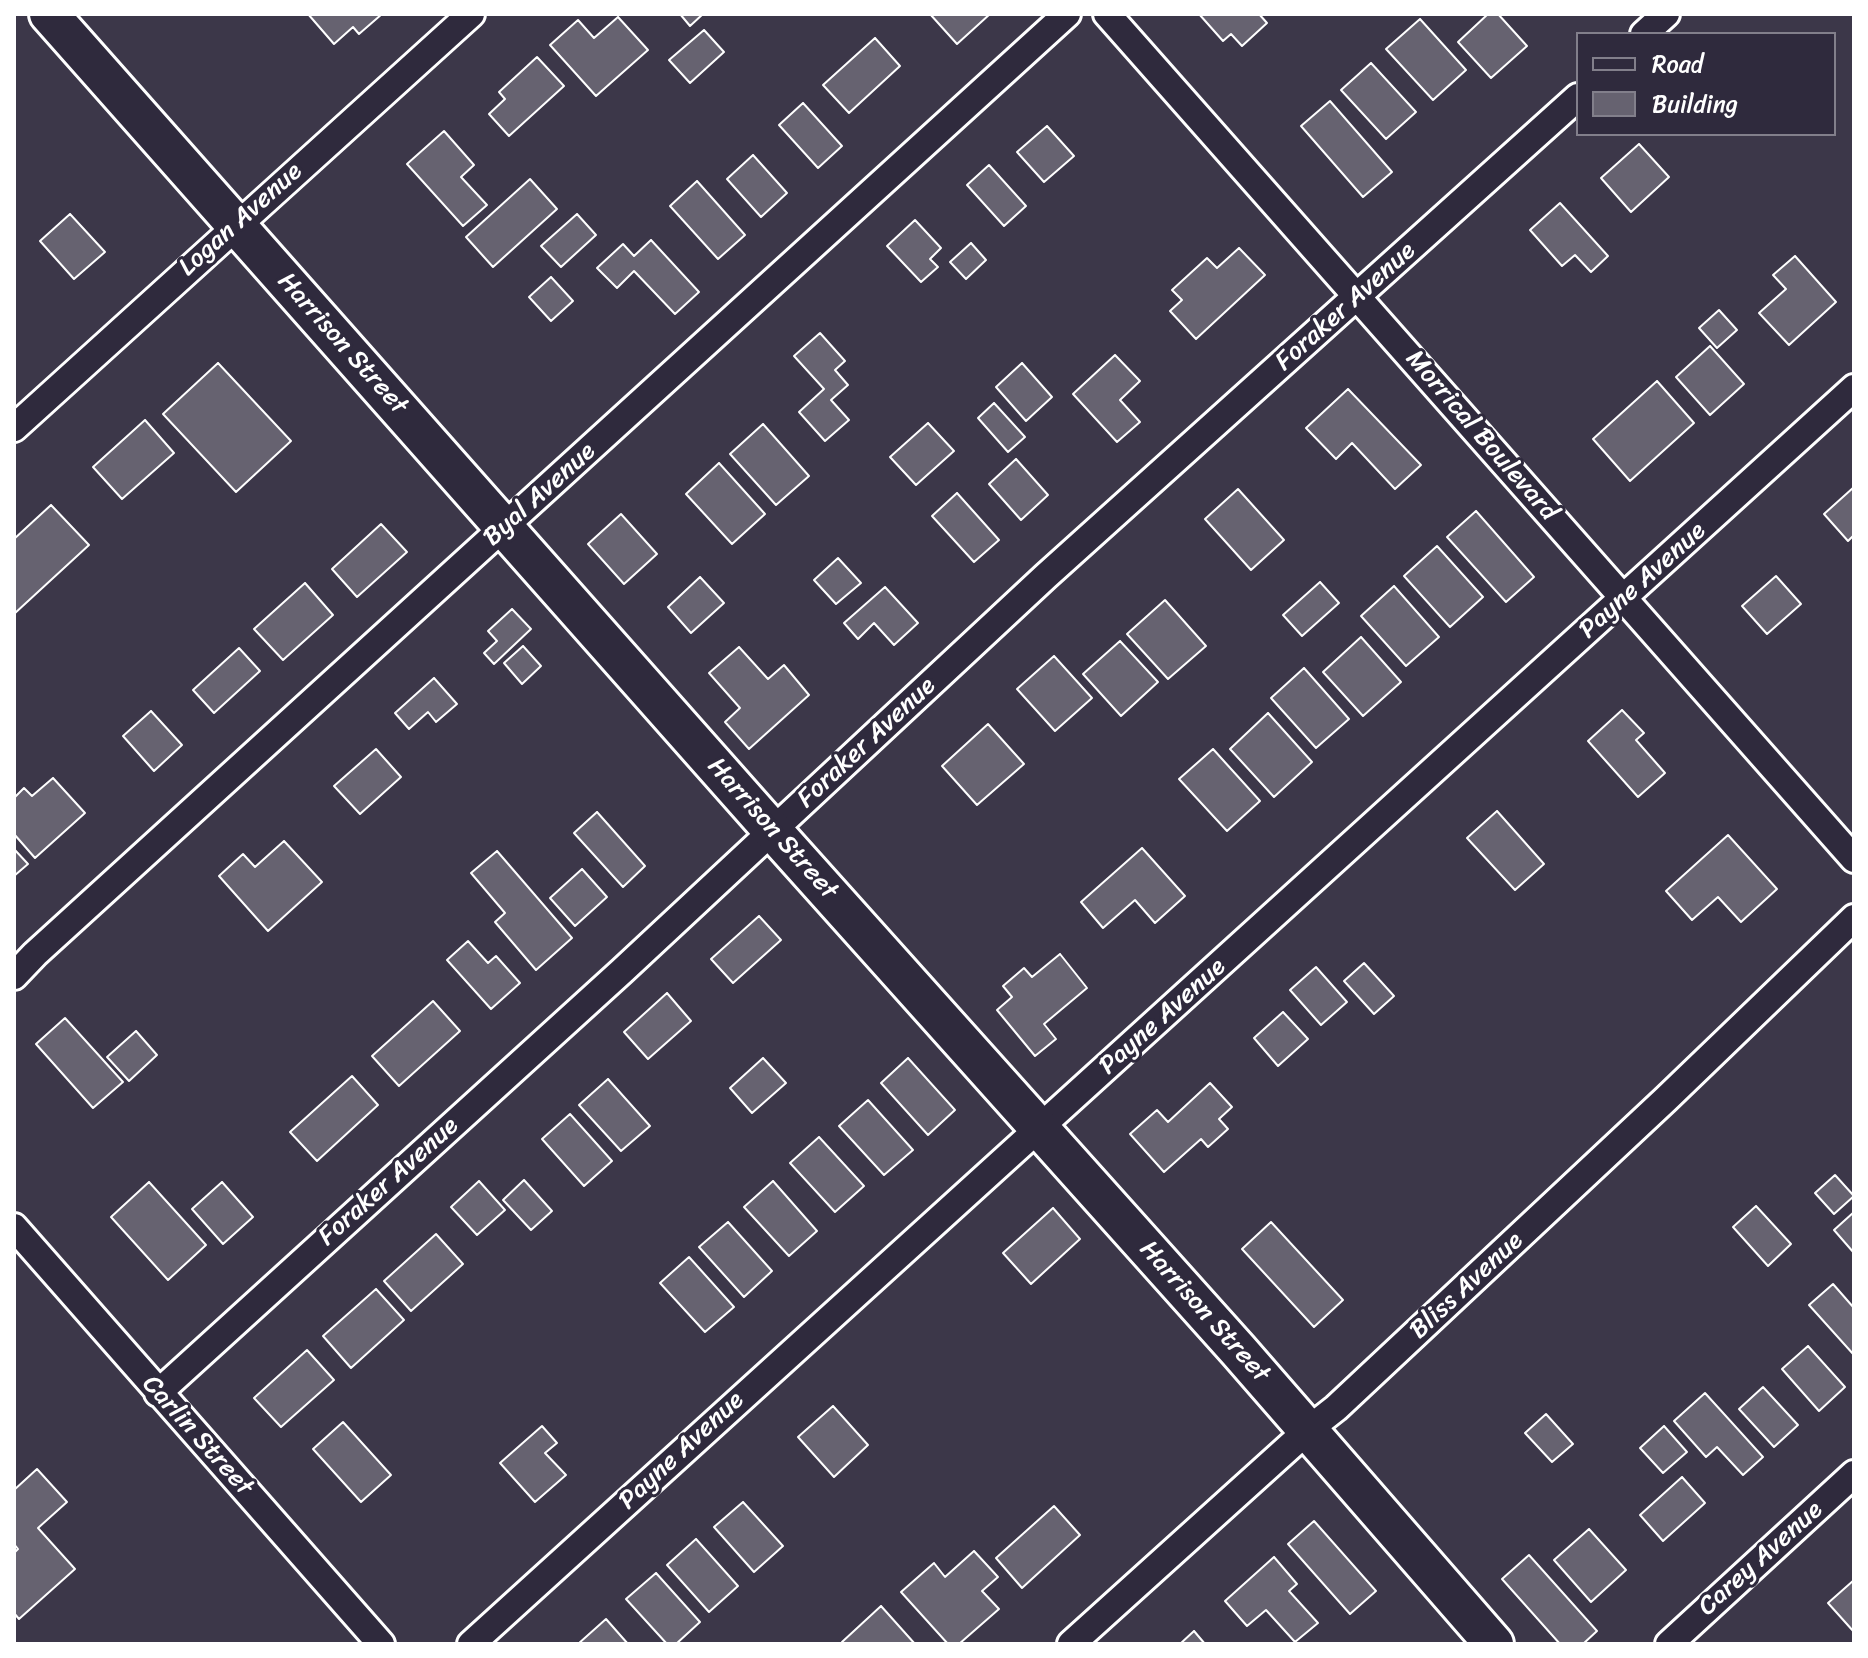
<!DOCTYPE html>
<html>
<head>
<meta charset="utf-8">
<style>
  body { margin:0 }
  #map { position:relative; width:1868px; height:1658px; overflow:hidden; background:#3c3749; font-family:Sriracha,sans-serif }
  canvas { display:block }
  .frame { position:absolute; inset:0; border:16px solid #fff; pointer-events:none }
  .legend { position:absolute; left:1576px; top:32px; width:260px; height:104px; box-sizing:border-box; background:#2f2a3d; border:2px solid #827f8b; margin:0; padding:10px 14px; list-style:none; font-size:24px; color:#fff }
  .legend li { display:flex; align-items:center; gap:16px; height:40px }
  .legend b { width:40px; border:2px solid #827f8b }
</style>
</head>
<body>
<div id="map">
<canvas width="1868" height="1658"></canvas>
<div class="frame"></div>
<ul class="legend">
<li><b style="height:10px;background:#2f2a3d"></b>Road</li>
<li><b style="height:22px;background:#666270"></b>Building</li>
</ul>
</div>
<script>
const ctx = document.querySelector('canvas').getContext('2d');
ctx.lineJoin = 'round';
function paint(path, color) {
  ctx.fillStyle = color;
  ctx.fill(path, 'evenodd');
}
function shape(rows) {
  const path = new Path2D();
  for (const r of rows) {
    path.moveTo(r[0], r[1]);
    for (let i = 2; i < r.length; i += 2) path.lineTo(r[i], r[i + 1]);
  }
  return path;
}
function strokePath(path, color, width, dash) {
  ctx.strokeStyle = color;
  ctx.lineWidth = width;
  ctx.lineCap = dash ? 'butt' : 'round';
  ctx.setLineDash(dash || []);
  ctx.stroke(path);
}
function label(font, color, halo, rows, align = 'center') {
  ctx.font = font + ' Sriracha,sans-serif';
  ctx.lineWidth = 6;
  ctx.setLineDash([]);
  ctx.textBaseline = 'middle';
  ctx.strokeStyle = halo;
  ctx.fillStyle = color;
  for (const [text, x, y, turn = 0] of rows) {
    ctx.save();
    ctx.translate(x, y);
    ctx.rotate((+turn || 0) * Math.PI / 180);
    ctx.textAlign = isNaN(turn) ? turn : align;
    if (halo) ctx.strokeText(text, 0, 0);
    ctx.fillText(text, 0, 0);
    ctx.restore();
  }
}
const building = shape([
  [308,14,382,14,359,34,353,27,334,44,308,14],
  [680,14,703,14,690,26,680,14],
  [930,14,990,14,957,44,930,14],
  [1199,14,1259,14,1267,23,1242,46,1231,34,1223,41,1199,14],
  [1488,14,1498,14,1527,46,1491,78,1458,42,1488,14],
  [618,17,648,50,596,96,550,45,578,20,594,38,618,17],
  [1420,19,1466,70,1433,100,1386,49,1420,19],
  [704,30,724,52,690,83,669,60,704,30],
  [875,38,900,66,849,113,823,85,875,38],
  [537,57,564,86,509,136,489,114,505,99,499,92,537,57],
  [1371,63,1416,112,1386,139,1341,90,1371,63],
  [1330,101,1392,172,1363,197,1301,126,1330,101],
  [803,103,842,146,818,168,779,125,803,103],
  [1047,126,1074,156,1044,182,1017,152,1047,126],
  [444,131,474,165,461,177,487,205,463,226,407,164,444,131],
  [1639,144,1669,177,1631,212,1601,178,1639,144],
  [753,155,787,193,761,217,727,179,753,155],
  [989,165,1026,206,1004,226,967,185,989,165],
  [530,179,557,209,493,267,466,237,530,179],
  [697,181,745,235,718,259,670,206,697,181],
  [1560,203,1608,256,1591,272,1575,255,1562,266,1530,230,1560,203],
  [70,214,105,252,74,279,40,241,70,214],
  [577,214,596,235,561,267,541,246,577,214],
  [915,220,941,248,930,259,938,267,921,282,887,246,915,220],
  [651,240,699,292,675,314,634,271,617,288,597,268,623,244,634,256,651,240],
  [971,243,986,260,966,279,950,262,971,243],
  [1239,248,1265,275,1196,339,1170,311,1182,300,1172,290,1207,258,1217,268,1239,248],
  [1795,256,1836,302,1789,345,1759,313,1786,289,1773,275,1795,256],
  [551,277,573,301,551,321,529,297,551,277],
  [1719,310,1737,330,1717,348,1699,328,1719,310],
  [820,333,845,361,835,370,848,385,831,400,849,420,825,441,799,412,824,389,794,356,820,333],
  [1710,346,1744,384,1710,415,1676,377,1710,346],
  [1115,355,1140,381,1120,400,1140,422,1117,442,1073,394,1115,355],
  [218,363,291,441,236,492,163,414,218,363],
  [1022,363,1052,397,1026,421,996,387,1022,363],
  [1657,381,1694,423,1630,481,1593,439,1657,381],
  [1348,389,1421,465,1395,489,1352,443,1336,459,1306,428,1348,389],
  [994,403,1025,437,1008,452,978,418,994,403],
  [145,420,174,453,122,499,93,467,145,420],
  [928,423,954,451,916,485,890,457,928,423],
  [763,424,809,476,776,505,730,454,763,424],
  [1016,459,1048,495,1021,520,989,484,1016,459],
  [719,463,765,514,732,544,686,494,719,463],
  [1854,487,1854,535,1848,541,1824,514,1854,487],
  [1238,489,1284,540,1251,570,1205,519,1238,489],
  [957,493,999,540,974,562,932,516,957,493],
  [51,505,89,545,14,614,14,539,51,505],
  [1476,511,1534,577,1506,602,1447,537,1476,511],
  [621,514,657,554,624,584,588,544,621,514],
  [381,524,407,552,357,597,332,569,381,524],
  [1437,546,1483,597,1450,627,1404,576,1437,546],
  [838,558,861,583,836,604,814,580,838,558],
  [1776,576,1801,604,1767,634,1742,606,1776,576],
  [700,577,724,603,691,633,668,607,700,577],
  [1320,582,1339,603,1302,636,1283,615,1320,582],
  [305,583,333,615,283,660,254,629,305,583],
  [1394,586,1439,637,1406,666,1361,616,1394,586],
  [885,587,918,623,894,645,874,623,858,639,844,623,885,587],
  [1165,600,1206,646,1168,679,1127,634,1165,600],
  [512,609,531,629,494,664,484,653,497,641,488,631,512,609],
  [1361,637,1401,682,1363,716,1323,672,1361,637],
  [1120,641,1158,682,1121,716,1083,674,1120,641],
  [523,646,541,666,522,684,504,663,523,646],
  [739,647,768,679,784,665,809,695,749,749,725,722,740,708,709,673,739,647],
  [239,648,260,671,214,713,193,690,239,648],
  [1054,656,1092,698,1055,731,1017,689,1054,656],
  [1304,668,1349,719,1316,748,1271,698,1304,668],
  [434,678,457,704,436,722,428,712,409,729,395,713,434,678],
  [1622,710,1644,733,1636,740,1665,773,1638,797,1588,741,1622,710],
  [151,711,182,745,154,771,123,736,151,711],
  [1268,713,1312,762,1274,797,1230,749,1268,713],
  [988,724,1024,764,977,805,942,766,988,724],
  [376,749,401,777,360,814,334,786,376,749],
  [1213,749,1260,801,1227,831,1179,779,1213,749],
  [53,778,85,813,35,858,14,834,14,798,24,788,32,796,53,778],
  [1497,811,1544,864,1515,890,1467,838,1497,811],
  [597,812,645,866,623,887,574,833,597,812],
  [1728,835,1777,889,1741,922,1718,897,1692,920,1666,891,1728,835],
  [284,841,322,882,268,931,219,876,243,854,255,867,284,841],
  [1142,848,1185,896,1155,923,1135,900,1103,928,1081,902,1142,848],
  [14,849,28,864,14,876,14,849],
  [497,851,572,938,536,970,495,922,505,913,471,873,497,851],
  [582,869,607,897,575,926,550,898,582,869],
  [759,916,781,940,733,983,711,959,759,916],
  [468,941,488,963,496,956,520,983,491,1009,447,960,468,941],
  [1060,954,1087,988,1044,1024,1056,1039,1035,1056,997,1010,1012,997,1003,986,1024,968,1032,977,1060,954],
  [1364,963,1394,996,1374,1014,1344,981,1364,963],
  [1316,967,1347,1002,1321,1025,1290,990,1316,967],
  [667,993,691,1021,648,1059,624,1032,667,993],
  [433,1001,460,1031,399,1086,372,1056,433,1001],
  [1283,1012,1308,1039,1278,1066,1254,1038,1283,1012],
  [65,1018,123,1082,93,1108,36,1044,65,1018],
  [136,1031,157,1055,129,1081,107,1057,136,1031],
  [763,1058,786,1083,752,1113,730,1088,763,1058],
  [908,1058,955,1110,928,1135,881,1083,908,1058],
  [352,1076,378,1105,317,1161,290,1132,352,1076],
  [608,1079,650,1126,621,1151,579,1105,608,1079],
  [1210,1083,1232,1107,1219,1119,1228,1129,1208,1147,1201,1139,1164,1172,1130,1134,1157,1110,1168,1122,1210,1083],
  [868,1100,913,1150,884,1175,839,1126,868,1100],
  [570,1114,612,1161,584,1186,542,1139,570,1114],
  [819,1137,864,1186,835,1212,790,1163,819,1137],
  [1835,1175,1854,1196,1834,1214,1815,1193,1835,1175],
  [524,1180,552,1211,531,1230,503,1200,524,1180],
  [479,1181,505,1210,477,1235,451,1207,479,1181],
  [773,1181,817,1231,789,1256,744,1207,773,1181],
  [149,1182,206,1245,168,1280,111,1217,149,1182],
  [222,1182,253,1217,223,1244,192,1209,222,1182],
  [1756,1206,1791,1244,1768,1266,1733,1227,1756,1206],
  [1053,1208,1080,1239,1031,1284,1003,1253,1053,1208],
  [1854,1212,1854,1253,1834,1230,1854,1212],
  [728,1222,772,1271,744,1297,699,1247,728,1222],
  [1271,1222,1343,1300,1314,1327,1242,1249,1271,1222],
  [436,1234,463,1264,411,1311,384,1281,436,1234],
  [689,1257,734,1307,705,1332,660,1283,689,1257],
  [1833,1284,1854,1308,1854,1355,1809,1305,1833,1284],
  [376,1289,404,1320,351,1368,323,1336,376,1289],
  [1808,1346,1845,1387,1819,1411,1782,1369,1808,1346],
  [307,1350,334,1380,281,1427,254,1398,307,1350],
  [1763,1387,1798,1425,1774,1447,1739,1409,1763,1387],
  [1705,1393,1763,1457,1743,1475,1717,1447,1706,1457,1674,1421,1705,1393],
  [833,1406,868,1445,834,1477,798,1437,833,1406],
  [1546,1414,1573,1444,1552,1462,1525,1433,1546,1414],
  [343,1422,391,1475,361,1502,313,1449,343,1422],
  [542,1426,557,1443,545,1453,566,1475,535,1502,500,1463,542,1426],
  [1664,1426,1687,1452,1663,1473,1640,1448,1664,1426],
  [37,1469,67,1502,38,1528,75,1569,19,1619,14,1613,14,1553,18,1549,14,1544,14,1490,37,1469],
  [1682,1477,1705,1503,1663,1541,1640,1515,1682,1477],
  [743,1502,783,1546,754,1572,714,1527,743,1502],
  [1054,1506,1080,1535,1022,1588,996,1558,1054,1506],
  [1314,1521,1376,1591,1350,1614,1288,1544,1314,1521],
  [1589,1529,1626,1570,1591,1602,1554,1560,1589,1529],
  [696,1539,738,1586,709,1612,667,1565,696,1539],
  [974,1551,998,1577,982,1591,999,1609,959,1644,948,1644,901,1592,934,1563,945,1577,974,1551],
  [1529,1555,1597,1631,1583,1644,1560,1644,1502,1579,1529,1555],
  [1274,1557,1297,1584,1289,1591,1318,1623,1295,1642,1266,1610,1247,1626,1225,1601,1274,1557],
  [656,1573,700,1622,676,1644,667,1644,626,1599,656,1573],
  [1854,1580,1854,1632,1828,1603,1854,1580],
  [881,1606,915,1644,844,1644,842,1642,881,1606],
  [606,1619,628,1644,578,1644,606,1619],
  [1194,1631,1205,1644,1180,1644,1194,1631]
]);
paint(building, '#666270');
strokePath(building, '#fff', 2);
const street = shape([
  [1107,14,1854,859],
  [1644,34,1666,14],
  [14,428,471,14],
  [14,976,35,954,1067,14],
  [14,1227,381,1644],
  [158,1393,622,971,1046,576,1578,97],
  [471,1644,1854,388],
  [1071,1644,1308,1430,1336,1408,1666,1099,1854,918],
  [1669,1644,1854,1474]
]);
const secondary = shape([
  [49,14,772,830,1238,1350,1494,1644]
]);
strokePath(street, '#fff', 32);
strokePath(secondary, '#fff', 44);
strokePath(street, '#2f2a3d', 26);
strokePath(secondary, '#2f2a3d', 38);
label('26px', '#fff', '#2f2a3d', [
  ["Logan Avenue",241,220,-42],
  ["Foraker Avenue",1346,307,-42],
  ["Harrison Street",342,344,48],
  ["Morrical Boulevard",1481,436,49],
  ["Byal Avenue",540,495,-42],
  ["Payne Avenue",1643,581,-42],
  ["Foraker Avenue",867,743,-43],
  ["Harrison Street",772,829,48],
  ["Payne Avenue",1163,1017,-42],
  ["Foraker Avenue",389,1182,-42],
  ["Bliss Avenue",1467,1286,-43],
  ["Harrison Street",1204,1312,48],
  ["Carlin Street",197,1436,48],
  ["Payne Avenue",682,1451,-43],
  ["Carey Avenue",1761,1559,-42]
]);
</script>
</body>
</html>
